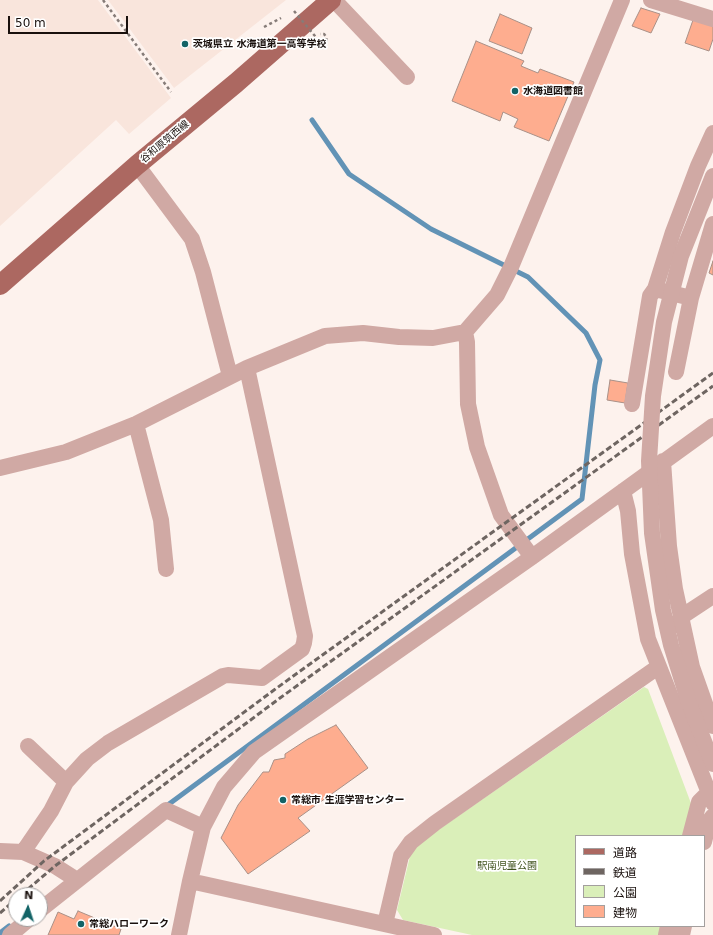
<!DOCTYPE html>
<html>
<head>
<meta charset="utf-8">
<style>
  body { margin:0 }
  #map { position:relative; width:713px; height:935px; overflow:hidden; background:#fdf2ed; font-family:"DejaVu Sans","Noto Sans JP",sans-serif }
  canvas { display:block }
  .legend { position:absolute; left:575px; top:835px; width:130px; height:92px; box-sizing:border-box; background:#fff; border:1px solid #a39f9e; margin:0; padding:5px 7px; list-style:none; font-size:12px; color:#19100d }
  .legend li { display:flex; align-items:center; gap:8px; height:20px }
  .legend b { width:20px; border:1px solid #a39f9e }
  .north { position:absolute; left:8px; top:887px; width:40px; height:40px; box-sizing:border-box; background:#fff; border:1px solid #a39f9e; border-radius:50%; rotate:3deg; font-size:11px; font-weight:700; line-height:16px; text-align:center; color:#19100d }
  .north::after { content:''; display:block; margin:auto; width:14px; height:18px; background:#126366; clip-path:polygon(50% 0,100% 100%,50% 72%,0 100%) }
  .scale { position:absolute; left:8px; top:16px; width:120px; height:18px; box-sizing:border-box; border:2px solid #19100d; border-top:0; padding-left:5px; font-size:12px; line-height:14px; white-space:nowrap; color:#19100d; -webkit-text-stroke:3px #fff; paint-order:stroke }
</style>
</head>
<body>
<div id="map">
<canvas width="713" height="935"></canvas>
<ul class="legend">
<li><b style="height:5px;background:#ac6861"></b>道路</li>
<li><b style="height:5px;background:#6e6561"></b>鉄道</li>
<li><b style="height:11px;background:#daefb9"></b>公園</li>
<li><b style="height:11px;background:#fead8f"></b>建物</li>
</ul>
<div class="north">N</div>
<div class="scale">50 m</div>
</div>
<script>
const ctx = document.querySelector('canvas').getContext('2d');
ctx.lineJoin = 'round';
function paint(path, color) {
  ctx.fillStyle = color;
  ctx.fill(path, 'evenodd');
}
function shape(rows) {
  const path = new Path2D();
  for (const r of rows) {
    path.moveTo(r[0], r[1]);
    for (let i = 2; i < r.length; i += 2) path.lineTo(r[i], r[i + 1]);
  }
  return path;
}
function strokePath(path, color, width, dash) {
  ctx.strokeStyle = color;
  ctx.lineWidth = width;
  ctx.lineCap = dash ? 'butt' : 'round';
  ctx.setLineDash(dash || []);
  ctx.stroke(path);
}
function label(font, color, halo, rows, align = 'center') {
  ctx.font = font + ' "DejaVu Sans","Noto Sans JP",sans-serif';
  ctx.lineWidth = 3.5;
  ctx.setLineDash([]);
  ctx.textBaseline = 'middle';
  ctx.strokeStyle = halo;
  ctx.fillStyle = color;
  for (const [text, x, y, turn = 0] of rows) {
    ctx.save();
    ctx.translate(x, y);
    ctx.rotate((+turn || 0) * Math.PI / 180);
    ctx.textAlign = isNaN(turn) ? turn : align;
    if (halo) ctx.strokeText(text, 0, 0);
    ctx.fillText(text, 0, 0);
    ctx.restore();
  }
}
paint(shape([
  [0,0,98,0,171,98,129,134,116,120,0,226],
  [108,0,286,0,174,88]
]), '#f9e5dc');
paint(shape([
  [644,687,648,689,692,806,686,836,576,836,576,926,664,926,661,935,472,935,403,920,397,910,411,852,421,842]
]), '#daefb9');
strokePath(shape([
  [165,807,582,499,595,385,600,360,586,333,528,277,431,229,349,174,312,120],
  [0,933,9,926]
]), '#6293b6', 5);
const building = shape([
  [641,8,660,14,651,33,632,26,641,8],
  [500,14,532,28,522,54,489,41,500,14],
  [693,20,713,26,713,39,709,51,685,43,693,20],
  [476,41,524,61,521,66,538,73,540,69,574,82,549,141,514,127,518,119,503,112,500,121,452,101,476,41],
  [713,261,713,275,709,273,713,261],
  [610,380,628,383,625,403,607,400,610,380],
  [336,725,368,768,298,818,310,831,248,874,221,838,238,805,263,772,269,772,274,760,285,758,285,754,308,739,336,725],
  [78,911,121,929,119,935,48,935,58,912,74,919,78,911]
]);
paint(building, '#fead8f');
strokePath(building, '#a99087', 1);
strokePath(shape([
  [103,0,171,92],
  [264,27,281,18],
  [320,42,326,41,327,38,324,34,320,34]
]), '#867c78', 2.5, [3, 3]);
strokePath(shape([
  [334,0,407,77],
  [651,0,713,19],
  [713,133,698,166,673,232,655,289,691,298,713,224],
  [137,165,192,239,203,272,230,376],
  [465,332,467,342,468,404,477,447,501,515,532,557],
  [676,372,691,298],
  [632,404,650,296,655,289],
  [136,424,161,520,166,569],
  [663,461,669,546,675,589,692,667,713,726],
  [0,468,66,452,136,424,247,368,325,336,363,333,399,337,433,338,465,332,497,295,511,267,622,0],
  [623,491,628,511,632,554,648,639,713,803],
  [676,625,681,617,713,596],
  [28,746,66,782],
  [690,836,699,802,708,793],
  [704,842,709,821,713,816],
  [0,851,23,852,55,866,77,880],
  [23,852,51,811,66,782,87,759,108,743,223,676,228,675,262,678,302,649,304,643,305,636,247,368],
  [190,881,434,935],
  [40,910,166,810,203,827],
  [385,924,401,856,411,842,435,823,658,667],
  [10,935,29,919],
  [179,935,190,881,203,827,224,787,254,752,532,557,713,426],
  [666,935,668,926],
  [682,935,684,926]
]), '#d0a9a4', 16);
strokePath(shape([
  [0,285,137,165,236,83,331,0]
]), '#ac6861', 20);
strokePath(shape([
  [21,895,55,866,280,698,713,386],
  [0,901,44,861,274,690,713,373],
  [0,913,16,899]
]), '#6e6561', 3, [6, 3]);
strokePath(shape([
  [294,11,320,42]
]), '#867c78', 2.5, [3, 3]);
strokePath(shape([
  [713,176,681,256,664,322,653,396,649,461,652,533,663,610,671,645,689,703,713,764]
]), '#d0a9a4', 16);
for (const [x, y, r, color] of [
  [185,44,4,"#126366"],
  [515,91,4,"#126366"],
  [283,800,4,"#126366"],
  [81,924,4,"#126366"]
]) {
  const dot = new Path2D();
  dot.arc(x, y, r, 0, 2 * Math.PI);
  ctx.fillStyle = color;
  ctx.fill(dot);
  strokePath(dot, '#fff', 1.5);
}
label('bold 10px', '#19100d', '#fff', [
  ["茨城県立 水海道第一高等学校",193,44],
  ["水海道図書館",523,91],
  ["常総市 生涯学習センター",291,800],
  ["常総ハローワーク",89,924]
], 'left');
label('10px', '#19100d', '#fff', [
  ["谷和原筑西線",165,142,-40]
]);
label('10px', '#3f511c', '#fff', [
  ["駅南児童公園",507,866]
]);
</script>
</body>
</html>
